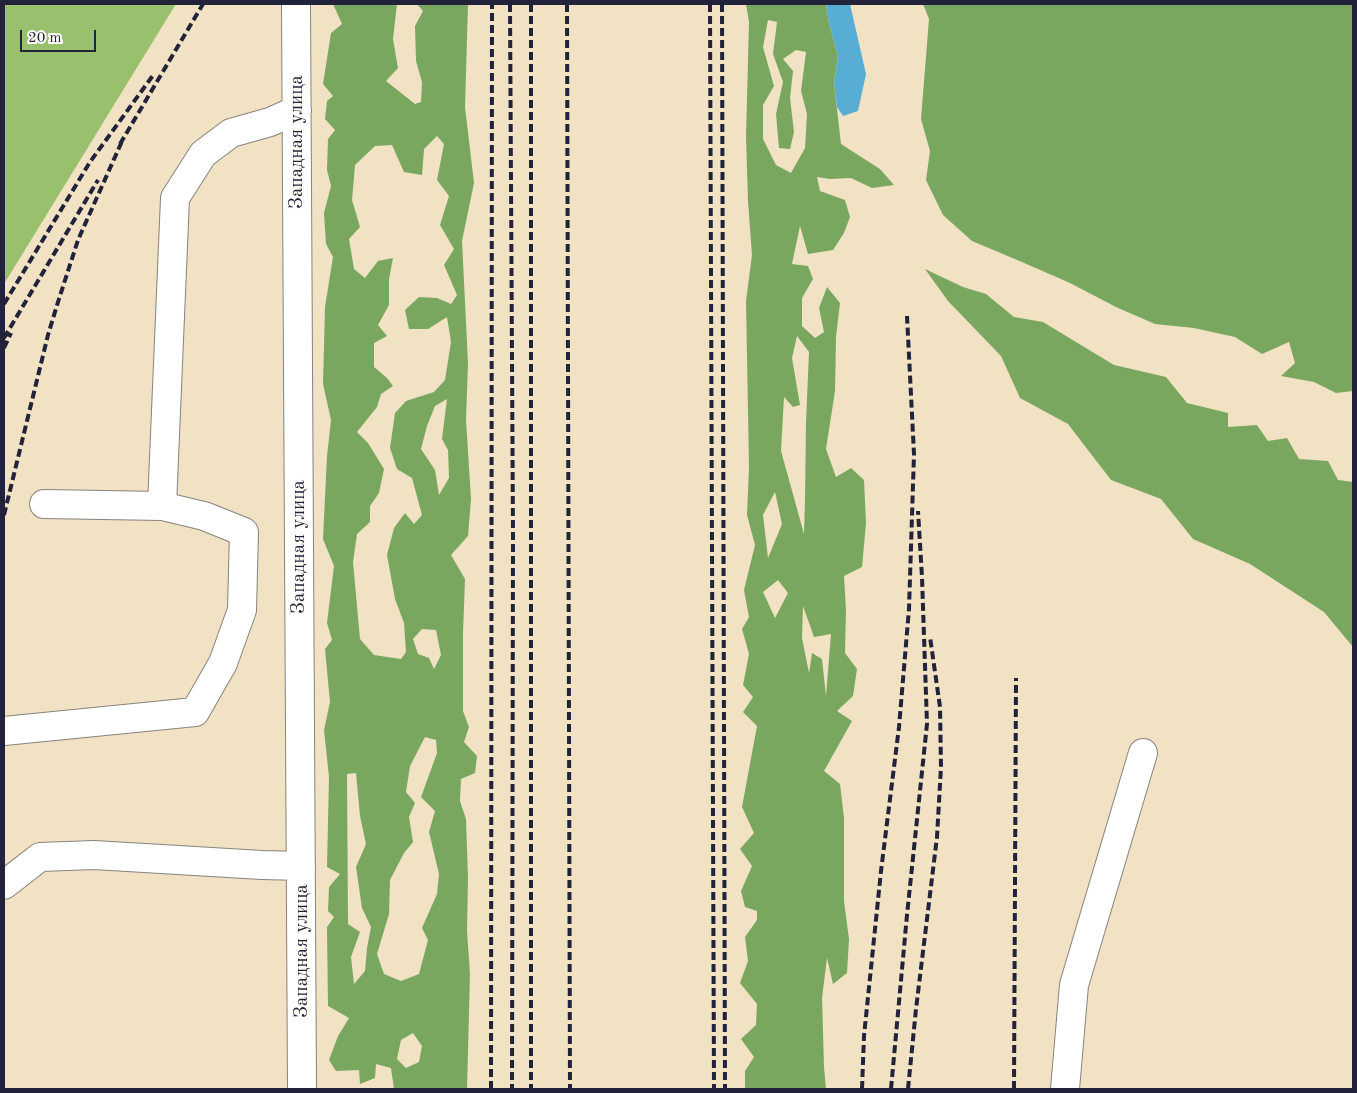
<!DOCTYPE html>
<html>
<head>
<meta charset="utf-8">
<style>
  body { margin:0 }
  #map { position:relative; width:1357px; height:1093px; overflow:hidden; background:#f0e2c3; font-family:"Old Standard TT",serif }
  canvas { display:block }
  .frame { position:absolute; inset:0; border:5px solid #22223b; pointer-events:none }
  .scale { position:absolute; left:20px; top:30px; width:76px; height:22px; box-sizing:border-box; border:2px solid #22223b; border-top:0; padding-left:6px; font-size:15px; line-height:18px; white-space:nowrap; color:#22223b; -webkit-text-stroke:4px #fdfcf7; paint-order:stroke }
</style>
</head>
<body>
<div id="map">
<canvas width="1357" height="1093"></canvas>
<div class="frame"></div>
<div class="scale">20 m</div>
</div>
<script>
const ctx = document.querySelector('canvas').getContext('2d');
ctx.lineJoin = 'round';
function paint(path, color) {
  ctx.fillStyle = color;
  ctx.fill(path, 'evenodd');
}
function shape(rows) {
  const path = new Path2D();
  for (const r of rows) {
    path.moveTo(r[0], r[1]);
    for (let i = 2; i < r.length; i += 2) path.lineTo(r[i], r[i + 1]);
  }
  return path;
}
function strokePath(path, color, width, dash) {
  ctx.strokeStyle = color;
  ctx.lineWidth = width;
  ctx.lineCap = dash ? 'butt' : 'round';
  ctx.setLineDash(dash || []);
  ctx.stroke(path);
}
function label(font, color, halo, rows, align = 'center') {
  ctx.font = font + ' "Old Standard TT",serif';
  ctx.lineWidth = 4;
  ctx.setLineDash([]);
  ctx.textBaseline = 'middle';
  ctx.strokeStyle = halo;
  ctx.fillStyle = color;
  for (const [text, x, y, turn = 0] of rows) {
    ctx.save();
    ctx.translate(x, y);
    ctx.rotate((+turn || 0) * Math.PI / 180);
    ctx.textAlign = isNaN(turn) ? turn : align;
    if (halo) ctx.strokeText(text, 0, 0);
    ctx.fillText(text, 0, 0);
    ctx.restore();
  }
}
paint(shape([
  [4,4,176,4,4,284]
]), '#99c16d');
paint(shape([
  [333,4,397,4,393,39,398,68,386,81,415,104,421,102,422,82,416,61,415,26,423,11,417,4,468,4,465,107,474,183,462,241,468,363,466,420,471,499,468,536,451,555,465,579,463,633,463,711,469,727,464,742,477,756,475,773,461,779,460,801,466,819,468,878,467,931,470,974,467,1089,394,1089,391,1068,376,1064,375,1078,360,1084,359,1070,336,1071,329,1060,338,1036,349,1018,328,1006,327,927,334,917,328,911,329,887,340,874,327,867,329,777,324,730,330,702,325,649,332,640,327,623,334,566,323,539,327,456,331,420,323,384,325,307,333,257,326,244,324,213,331,186,327,170,328,139,335,130,325,119,327,101,333,96,323,84,331,33,342,24],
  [437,136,444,144,437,180,449,196,440,225,454,249,444,265,457,295,451,304,437,298,419,297,405,310,409,329,428,329,447,317,451,342,445,380,434,392,406,401,395,413,390,448,397,469,412,478,422,515,414,524,405,513,394,528,387,555,395,599,404,623,406,652,401,659,374,655,360,639,353,562,357,534,370,522,370,506,379,493,384,469,368,443,357,432,377,407,381,394,393,386,387,378,374,367,374,343,387,336,378,325,389,305,389,279,393,258,378,261,365,278,354,269,349,239,360,227,352,200,355,165,375,146,392,145,404,172,422,175,424,149],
  [447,399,442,439,448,450,449,478,439,495,435,470,421,449,427,426,435,406],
  [422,629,436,630,441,655,434,669,429,658,418,654,413,639],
  [425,737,436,740,437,753,421,797,435,811,429,832,439,874,437,894,422,928,428,940,419,974,401,981,384,974,377,954,389,914,390,880,404,853,413,842,409,817,415,803,406,792,410,766],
  [356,773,360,816,366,844,356,867,362,908,371,927,367,948,365,971,354,984,351,957,360,932,348,924,347,774],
  [413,1033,422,1046,419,1062,406,1068,397,1059,401,1040],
  [746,4,826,4,829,23,838,56,834,83,841,144,880,169,894,185,872,188,851,178,830,179,817,177,820,191,845,200,850,217,844,233,833,250,808,254,800,226,792,264,808,266,813,279,802,298,802,326,815,338,824,332,819,308,827,287,840,303,836,337,835,391,826,449,836,477,851,468,864,480,866,523,862,567,844,576,846,610,845,653,857,669,853,696,837,711,852,721,824,771,840,784,844,818,844,901,849,939,847,973,833,984,827,958,822,998,824,1067,826,1089,745,1089,745,1071,754,1057,741,1039,756,1025,757,1004,740,983,748,961,745,937,757,920,757,911,745,907,741,891,752,866,740,849,754,833,742,807,757,726,743,712,753,697,743,685,749,654,742,629,749,617,744,590,755,545,747,515,749,467,746,301,752,255,748,201,746,137,749,22],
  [768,20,777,22,773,54,783,82,776,114,779,148,790,149,794,132,790,98,793,71,783,59,796,50,806,52,801,91,807,114,805,148,791,173,776,165,763,139,763,105,774,86,763,47],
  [797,336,809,352,806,422,805,499,804,534,781,451,784,397,793,407,800,405,792,358],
  [775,492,782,524,768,558,763,515],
  [778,580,788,593,775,618,763,592],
  [803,606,814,637,831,634,826,696,822,659,812,653,809,673,802,638],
  [923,4,1353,4,1353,391,1336,393,1314,382,1281,376,1295,363,1289,342,1262,354,1235,337,1194,328,1155,324,1116,307,1070,283,1022,262,972,241,943,215,926,180,930,151,921,119,929,19],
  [925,269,963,287,986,294,1014,317,1043,322,1114,365,1166,377,1187,403,1228,413,1228,427,1257,425,1268,441,1287,438,1299,459,1328,461,1338,480,1353,482,1353,647,1324,612,1250,564,1193,539,1161,499,1111,480,1068,424,1020,398,1001,356,948,301]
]), '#7aa760');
paint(shape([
  [826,4,850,4,866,74,858,111,843,116,837,107,834,83,838,56,829,23]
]), '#57add3');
const minor = shape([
  [296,4,302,1089],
  [162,506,175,198,203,154,231,133,270,122,297,110],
  [4,731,195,712,223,663,242,610,244,532,204,516,162,506,44,504],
  [4,885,40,857,94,855,262,865,301,866],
  [1065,1089,1074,985,1143,753]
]);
strokePath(minor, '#89827f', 30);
strokePath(minor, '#fff', 28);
strokePath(shape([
  [510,4,513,536,512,1089],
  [531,4,531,1089],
  [567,4,570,1089],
  [710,4,714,1089],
  [722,4,725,1089],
  [120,144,203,4],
  [4,304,90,162,154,74],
  [4,338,98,180],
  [4,348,11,333],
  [4,515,48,335,58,302,78,240,123,139],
  [491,1089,492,4],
  [862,1089,864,1036,881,871,899,727,909,609,914,454,907,316],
  [891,1089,907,915,927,724,922,577,918,511],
  [908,1089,916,1009,937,837,941,767,940,707,930,637],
  [1014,1089,1016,678]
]), '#22223b', 4, [8, 4]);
label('19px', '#22223b', '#fdfcf7', [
  ["Западная улица",297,142,-90],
  ["Западная улица",299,547,-90],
  ["Западная улица",302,951,-90]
]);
</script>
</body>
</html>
